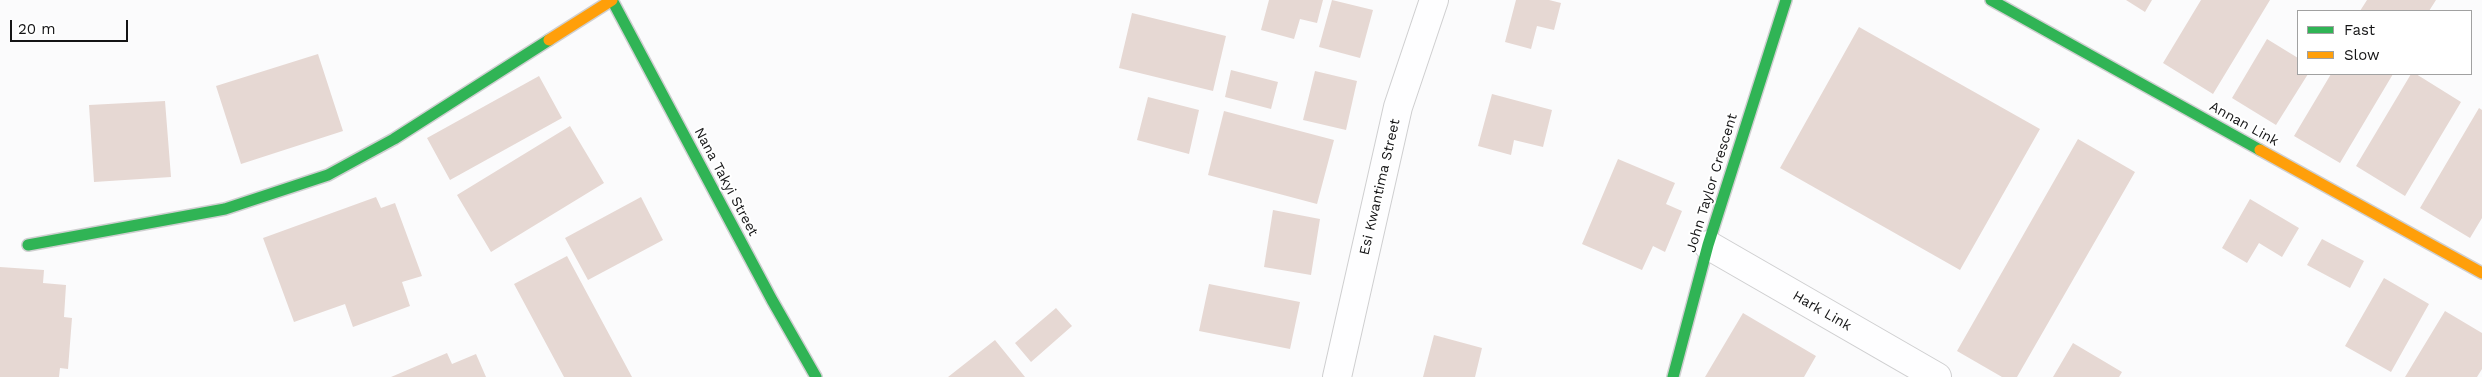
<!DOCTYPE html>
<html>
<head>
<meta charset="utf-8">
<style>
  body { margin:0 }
  #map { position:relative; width:2482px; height:377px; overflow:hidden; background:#fbfbfc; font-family:"Work Sans",sans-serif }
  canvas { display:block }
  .legend { position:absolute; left:2297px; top:10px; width:175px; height:65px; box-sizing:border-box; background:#fff; border:1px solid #a1a1a1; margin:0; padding:6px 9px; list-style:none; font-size:15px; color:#141415 }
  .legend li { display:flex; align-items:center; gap:10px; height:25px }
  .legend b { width:25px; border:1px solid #a1a1a1 }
  .scale { position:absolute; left:10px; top:20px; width:118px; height:22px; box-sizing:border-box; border:2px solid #141415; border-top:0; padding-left:6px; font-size:15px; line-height:18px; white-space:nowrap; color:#141415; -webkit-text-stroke:4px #fff; paint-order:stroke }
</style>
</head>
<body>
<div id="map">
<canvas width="2482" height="377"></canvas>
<ul class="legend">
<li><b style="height:6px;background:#30b455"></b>Fast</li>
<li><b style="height:6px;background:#ff9f0a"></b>Slow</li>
</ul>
<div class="scale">20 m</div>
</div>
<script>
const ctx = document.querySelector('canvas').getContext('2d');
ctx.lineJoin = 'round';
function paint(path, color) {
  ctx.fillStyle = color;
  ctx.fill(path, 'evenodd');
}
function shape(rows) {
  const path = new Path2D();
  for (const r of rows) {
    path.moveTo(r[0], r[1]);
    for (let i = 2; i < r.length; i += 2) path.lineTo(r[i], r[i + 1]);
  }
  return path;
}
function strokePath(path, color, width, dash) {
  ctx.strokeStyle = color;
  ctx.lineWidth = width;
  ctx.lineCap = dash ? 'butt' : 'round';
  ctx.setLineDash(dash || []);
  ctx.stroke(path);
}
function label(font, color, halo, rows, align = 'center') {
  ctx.font = font + ' "Work Sans",sans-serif';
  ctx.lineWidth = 4;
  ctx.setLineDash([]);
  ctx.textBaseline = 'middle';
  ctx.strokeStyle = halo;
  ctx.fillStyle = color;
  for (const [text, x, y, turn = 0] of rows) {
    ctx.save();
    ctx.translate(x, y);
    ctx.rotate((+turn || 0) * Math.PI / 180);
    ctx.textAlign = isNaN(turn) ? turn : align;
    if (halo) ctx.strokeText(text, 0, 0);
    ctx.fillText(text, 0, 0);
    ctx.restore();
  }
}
paint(shape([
  [1269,0,1323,0,1317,23,1300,19,1294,39,1261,30],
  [1332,0,1373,10,1360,58,1319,47],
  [1516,0,1549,0,1561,3,1554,30,1537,26,1531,49,1505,42],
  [2126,0,2152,0,2145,12],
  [2201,0,2270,0,2213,94,2163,63],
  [2367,0,2436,0,2429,11,2360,11],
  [1132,13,1226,36,1213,91,1119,68],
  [1859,27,2040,129,1960,270,1780,168],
  [2267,39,2298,58,2298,74,2308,74,2276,125,2232,98],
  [318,54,343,131,241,164,216,86],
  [1231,70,1278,82,1271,109,1225,97],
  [1315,71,1357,81,1346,130,1303,120],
  [2331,74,2393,74,2340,163,2294,136],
  [2411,74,2416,74,2461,102,2405,196,2356,166],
  [539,76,562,118,450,180,427,138],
  [1492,94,1552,110,1543,147,1514,140,1511,155,1478,146],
  [1148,97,1199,110,1189,154,1137,140],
  [165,101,171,177,94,182,89,105],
  [2479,108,2482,110,2482,218,2470,238,2420,208],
  [1224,111,1334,140,1317,204,1208,175],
  [570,126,604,183,491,252,457,195],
  [2078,139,2135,172,2017,377,2002,377,1957,351],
  [1618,159,1675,183,1666,204,1682,211,1665,252,1653,246,1642,270,1582,244],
  [376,197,381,208,395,203,422,276,402,282,410,306,353,327,345,304,294,322,263,238],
  [641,197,663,240,588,280,565,238],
  [2250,199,2299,228,2282,257,2259,243,2247,263,2222,248],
  [1273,210,1320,219,1311,275,1264,267],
  [2322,239,2364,261,2350,288,2307,265],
  [567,256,632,377,564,377,514,284],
  [0,267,44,270,43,283,66,285,64,317,72,318,68,369,60,368,59,377,0,377],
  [2384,278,2429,304,2391,372,2345,346],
  [1209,284,1300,302,1290,349,1199,331],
  [1056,308,1072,326,1031,362,1015,343],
  [2445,311,2482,333,2482,369,2477,377,2405,377],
  [1743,313,1816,356,1804,377,1705,377],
  [1434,335,1482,348,1475,377,1423,377],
  [995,340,1025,377,948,377],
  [2073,343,2122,372,2119,377,2053,377],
  [447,353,452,364,476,354,486,377,391,377]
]), '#e6d8d3');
const street = shape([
  [1708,245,1937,377],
  [1337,377,1398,107,1434,0]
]);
const fast = shape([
  [612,0,772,300,816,377],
  [1991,0,2260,150],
  [28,245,225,209,328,175,394,139,549,40],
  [1673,377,1708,245,1786,0]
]);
const slow = shape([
  [549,40,612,0],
  [2260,150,2482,273]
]);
strokePath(street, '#cfcfd0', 30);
strokePath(fast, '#cfcfd0', 14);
strokePath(slow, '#cfcfd0', 14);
strokePath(street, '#fefeff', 28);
strokePath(fast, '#30b455', 11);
strokePath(slow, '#ff9f0a', 11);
label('14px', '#141415', '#fff', [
  ["Annan Link",2244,124,29],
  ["Nana Takyi Street",726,182,62],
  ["John Taylor Crescent",1712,183,-73],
  ["Esi Kwantima Street",1380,187,-77],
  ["Hark Link",1822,311,30]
]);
</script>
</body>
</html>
